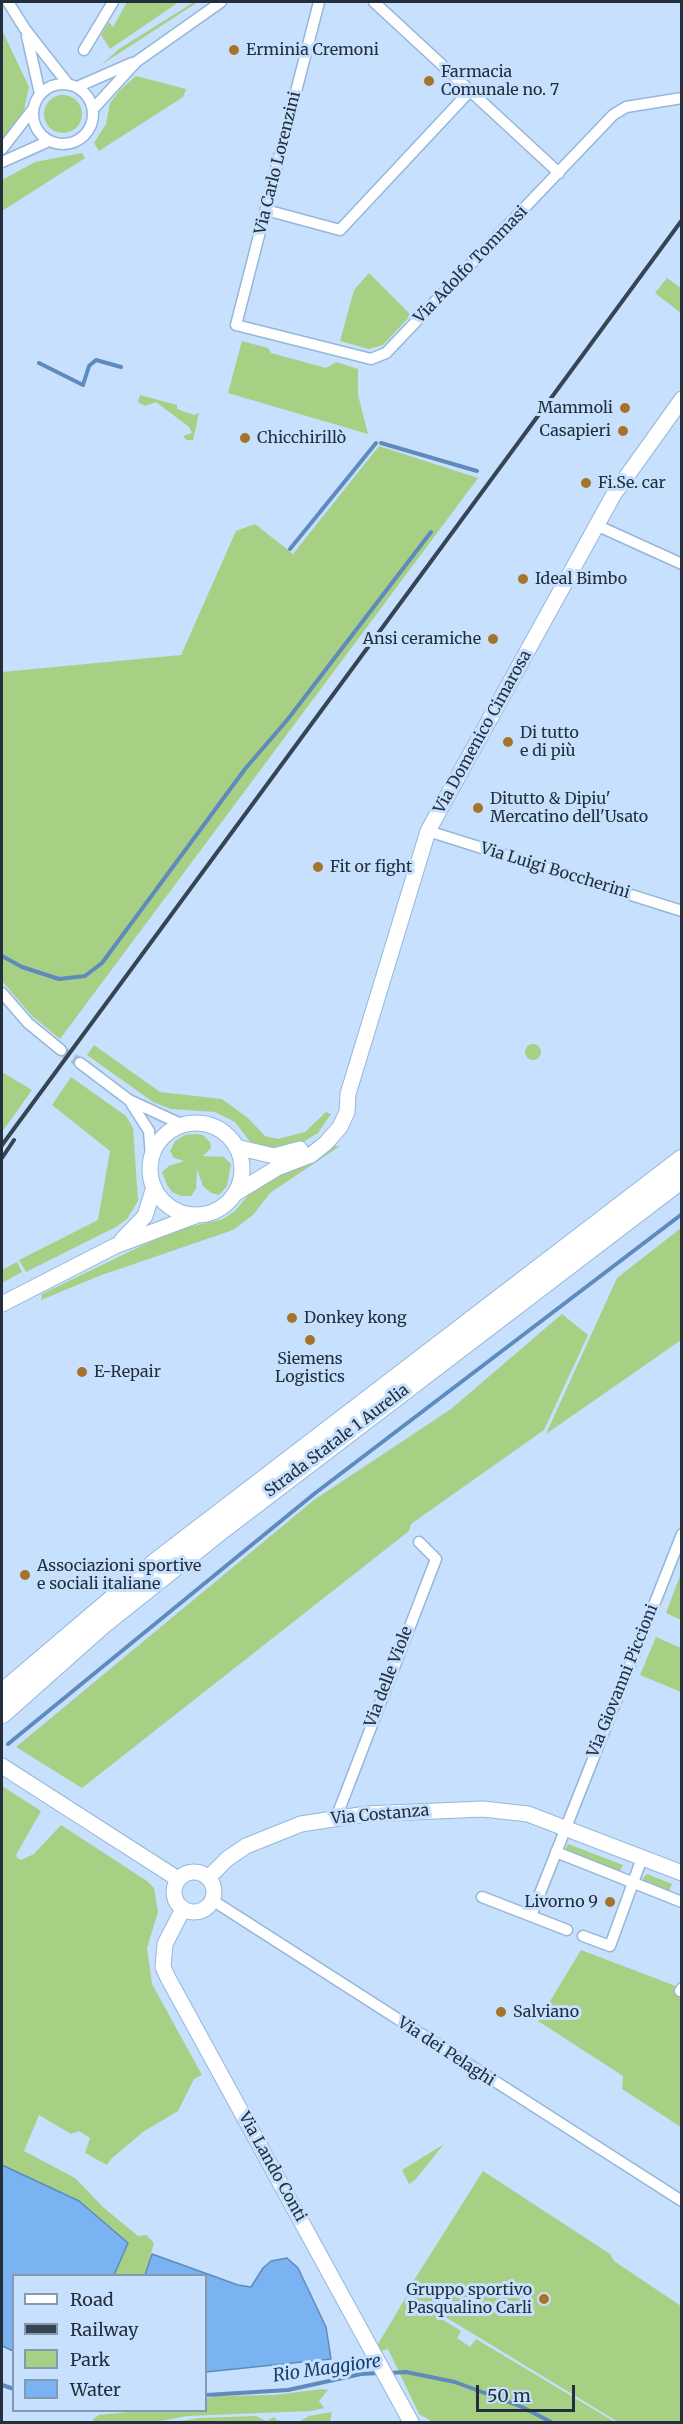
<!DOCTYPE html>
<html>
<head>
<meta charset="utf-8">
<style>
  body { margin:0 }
  #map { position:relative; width:683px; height:2424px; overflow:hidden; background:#c6e0fe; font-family:Merriweather,serif }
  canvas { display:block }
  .frame { position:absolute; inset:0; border:3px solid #232f3d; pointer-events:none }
  .legend { position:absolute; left:12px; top:2274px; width:195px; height:138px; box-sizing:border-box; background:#c6e0fe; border:2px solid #8599b1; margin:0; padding:8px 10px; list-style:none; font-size:18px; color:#232f3d }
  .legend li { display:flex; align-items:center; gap:12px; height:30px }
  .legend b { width:30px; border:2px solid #8599b1 }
  .scale { position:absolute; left:476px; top:2385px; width:99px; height:27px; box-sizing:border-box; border:3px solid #232f3d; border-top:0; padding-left:8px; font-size:18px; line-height:21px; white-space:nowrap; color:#232f3d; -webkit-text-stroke:4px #c6e0fe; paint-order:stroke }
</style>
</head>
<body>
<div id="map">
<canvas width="683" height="2424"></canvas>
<div class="frame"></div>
<ul class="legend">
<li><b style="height:8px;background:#fff"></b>Road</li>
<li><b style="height:8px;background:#364454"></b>Railway</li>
<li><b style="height:16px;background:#a7d085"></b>Park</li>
<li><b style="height:16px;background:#79b3f2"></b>Water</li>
</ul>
<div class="scale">50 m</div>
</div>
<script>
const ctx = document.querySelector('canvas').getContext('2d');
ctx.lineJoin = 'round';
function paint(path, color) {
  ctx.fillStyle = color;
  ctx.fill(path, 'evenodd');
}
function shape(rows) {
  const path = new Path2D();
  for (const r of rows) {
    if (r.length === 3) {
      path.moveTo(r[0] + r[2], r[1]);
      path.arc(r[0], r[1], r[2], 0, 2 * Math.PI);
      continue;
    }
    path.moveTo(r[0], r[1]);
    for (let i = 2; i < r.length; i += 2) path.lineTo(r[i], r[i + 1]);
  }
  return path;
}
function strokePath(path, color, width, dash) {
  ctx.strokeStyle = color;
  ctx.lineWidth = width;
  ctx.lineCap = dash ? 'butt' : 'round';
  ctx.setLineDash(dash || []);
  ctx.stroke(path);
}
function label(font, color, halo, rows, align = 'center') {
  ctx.font = font + ' Merriweather,serif';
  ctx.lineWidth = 6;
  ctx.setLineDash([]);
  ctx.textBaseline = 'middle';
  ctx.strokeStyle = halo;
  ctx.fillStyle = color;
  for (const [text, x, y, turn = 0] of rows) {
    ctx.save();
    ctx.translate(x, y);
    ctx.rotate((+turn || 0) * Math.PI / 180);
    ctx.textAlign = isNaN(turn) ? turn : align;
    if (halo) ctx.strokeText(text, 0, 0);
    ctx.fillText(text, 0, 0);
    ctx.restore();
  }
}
paint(shape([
  [127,2,179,2,110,49,101,35,109,22,113,27],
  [194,2,198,2,101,65,119,49],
  [2,30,29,87,24,110,14,130,2,138],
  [136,76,186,89,183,97,99,151,94,143,106,124,110,103,120,90],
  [63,114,19],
  [82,153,85,158,2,211,2,180,35,162],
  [369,273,411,315,383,345,369,349,340,341,354,290],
  [667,278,681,288,681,313,655,293],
  [242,341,268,348,271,353,326,368,336,362,358,369,358,395,368,434,228,393],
  [140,395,177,405,177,409,194,415,199,413,193,440,186,440,183,436,192,433,189,427,156,402,145,406,138,402],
  [379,446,478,478,60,1039,32,1016,2,981,2,672,181,655,236,531,255,524,293,554],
  [533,1052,8],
  [94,1045,160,1092,222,1099,248,1118,265,1136,278,1139,305,1132,326,1112,331,1114,318,1133,300,1144,277,1150,251,1143,235,1122,215,1112,171,1109,153,1102,87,1055],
  [2,1072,32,1090,2,1132],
  [71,1077,126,1116,133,1128,138,1201,127,1219,116,1227,26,1272,19,1260,98,1220,110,1151,52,1105],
  [195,1134,203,1135,210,1142,211,1148,203,1156,224,1157,231,1164,227,1186,219,1195,211,1193,203,1186,197,1169,196,1189,191,1196,181,1196,172,1192,167,1185,162,1172,169,1166,184,1161,174,1158,170,1151,175,1141,185,1135],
  [334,1146,340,1146,270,1193,253,1215,233,1230,99,1276,41,1300,42,1294,141,1246,176,1230,223,1219,235,1211,250,1193,283,1172,315,1161],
  [681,1228,681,1340,546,1434,617,1278],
  [17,1262,22,1272,2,1283,2,1270],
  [562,1314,588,1335,544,1430,411,1524,409,1531,82,1788,16,1747,314,1500,451,1409],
  [681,1573,681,1620,666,1613],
  [656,1637,681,1648,681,1692,640,1675],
  [2,1786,41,1811,16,1855,17,1858,21,1860,34,1854,61,1825,147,1881,154,1888,158,1912,147,1948,152,1984,202,2075,194,2079,178,2111,143,2132,111,2159,107,2165,85,2153,90,2138,79,2131,71,2134,39,2115,24,2151,75,2178,104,2208,138,2236,146,2235,154,2243,145,2275,114,2275,79,2201,2,2165],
  [568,1844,623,1865,620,1871,565,1850],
  [647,1874,672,1884,669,1891,645,1882,643,1878],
  [581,1950,681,1988,681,2127,622,2089,623,2076,538,2021],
  [444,2144,415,2180,409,2184,402,2170],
  [483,2171,610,2254,614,2261,681,2306,681,2422,618,2422,406,2293],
  [406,2297,461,2331,457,2338,470,2347,476,2339,615,2422,433,2422,419,2414,388,2349,381,2351,378,2344],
  [322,2389,328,2390,319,2401,324,2408,311,2411,187,2416,155,2422,97,2422,92,2420,99,2415,139,2411,206,2410,206,2399,214,2396,275,2395],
  [332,2412,330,2422,298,2422,309,2416],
  [256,2416,266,2421,274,2417,277,2420,288,2422,174,2422,200,2418]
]), '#a7d085');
const water = shape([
  [2,2165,79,2201,128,2243,114,2275,14,2276,13,2351,2,2346,2,2165],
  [152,2254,238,2285,251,2287,263,2268,271,2261,287,2258,298,2268,326,2327,331,2359,206,2372,206,2276,145,2275,152,2254]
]);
paint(water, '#79b3f2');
strokePath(water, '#5f8bbc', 1.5);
strokePath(shape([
  [39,363,83,385,89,366,96,360,121,367],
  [381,443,477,471],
  [290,549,376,443],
  [2,956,22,967,59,979,85,976,102,963,245,769,288,719,431,532],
  [8,1744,314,1494,682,1214],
  [390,2373,406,2372,455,2382,522,2407,551,2422],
  [2,2385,14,2389],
  [206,2395,288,2390,361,2374,379,2373]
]), '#5f8bbc', 4);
strokePath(shape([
  [61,1050,80,1063]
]), '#a5bdd7', 10, [10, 5]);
const street = shape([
  [8,2,25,29,68,84],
  [319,2,236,325,371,359,386,353,613,115,626,107,682,98],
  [374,2,559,173],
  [27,36,40,94],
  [84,50,113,2],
  [63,114,30],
  [77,87,132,63],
  [93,109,136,62,221,2],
  [2,149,33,109],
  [2,162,49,141],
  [266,210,340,230,469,92],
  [596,525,682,564],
  [428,831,682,911],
  [2,993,28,1023,61,1050],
  [80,1063,129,1100,183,1125],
  [131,1103,149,1131,151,1157],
  [336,1818,436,1559,419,1542],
  [556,1852,682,1902],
  [482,1897,531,1916,682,1534],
  [212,1900,682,2201],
  [531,1916,567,1930],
  [583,1936,610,1946,642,1858],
  [680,1991,682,1988]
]);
const secondary = shape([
  [196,1169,46],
  [236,1147,274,1156,300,1149],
  [236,1193,277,1168,311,1155,326,1143,340,1127,347,1112,348,1094,428,831,614,494,682,399],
  [122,1240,145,1216,154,1187],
  [2,1304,115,1246,195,1216],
  [2,1766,178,1879],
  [194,1892,20],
  [208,1878,227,1859,246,1846,301,1824,366,1814,483,1809,528,1814,682,1873],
  [183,1909,165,1944,163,1967,168,1978,411,2422]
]);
const highway = shape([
  [2,1694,156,1563,682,1160],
  [2,1713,101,1625,219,1531,682,1178]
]);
strokePath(street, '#96b6d9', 13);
strokePath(secondary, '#96b6d9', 17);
strokePath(highway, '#96b6d9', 22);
strokePath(street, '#fff', 10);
strokePath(secondary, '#fff', 15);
strokePath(highway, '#fff', 20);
strokePath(shape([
  [2,1145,682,220],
  [2,1158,14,1140]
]), '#364454', 4);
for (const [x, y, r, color] of [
  [234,50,6,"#a6732b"],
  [429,81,6,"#a6732b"],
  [625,408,6,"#a6732b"],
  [623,431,6,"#a6732b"],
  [245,438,6,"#a6732b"],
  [586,483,6,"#a6732b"],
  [523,579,6,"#a6732b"],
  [493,639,6,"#a6732b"],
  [508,742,6,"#a6732b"],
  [478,808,6,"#a6732b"],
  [318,867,6,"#a6732b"],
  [292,1318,6,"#a6732b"],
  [310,1340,6,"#a6732b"],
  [82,1372,6,"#a6732b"],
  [25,1575,6,"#a6732b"],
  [610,1902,6,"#a6732b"],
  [501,2012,6,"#a6732b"],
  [544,2299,6,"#a6732b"]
]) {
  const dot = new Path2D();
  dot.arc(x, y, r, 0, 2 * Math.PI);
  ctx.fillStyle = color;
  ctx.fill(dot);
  strokePath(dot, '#c6e0fe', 2);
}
label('16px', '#232f3d', '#c6e0fe', [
  ["Erminia Cremoni",246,50],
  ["Farmacia",441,72],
  ["Comunale no. 7",441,90],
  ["Mammoli",613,408,"right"],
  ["Casapieri",611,431,"right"],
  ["Chicchirillò",257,438],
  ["Fi.Se. car",598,483],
  ["Ideal Bimbo",535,579],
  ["Ansi ceramiche",481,639,"right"],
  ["Di tutto",520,733],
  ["e di più",520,751],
  ["Ditutto & Dipiu'",490,799],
  ["Mercatino dell'Usato",490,817],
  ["Fit or fight",330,867],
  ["Donkey kong",304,1318],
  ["Siemens",310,1359,"center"],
  ["Logistics",310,1377,"center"],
  ["E-Repair",94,1372],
  ["Associazioni sportive",37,1566],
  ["e sociali italiane",37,1584],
  ["Livorno 9",598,1902,"right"],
  ["Salviano",513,2012],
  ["Gruppo sportivo",532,2290,"right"],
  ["Pasqualino Carli",532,2308,"right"]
], 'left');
label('16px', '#232f3d', '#c6e0fe', [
  ["Via Carlo Lorenzini",278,163,-76],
  ["Via Adolfo Tommasi",471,265,-46],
  ["Via Domenico Cimarosa",483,732,-61],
  ["Via Luigi Boccherini",555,871,17],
  ["Strada Statale 1 Aurelia",337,1441,-37],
  ["Via delle Viole",389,1677,-69],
  ["Via Giovanni Piccioni",623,1681,-68],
  ["Via Costanza",380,1815,-5],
  ["Via dei Pelaghi",446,2052,33],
  ["Via Lando Conti",272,2167,61]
]);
label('italic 18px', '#173f68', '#c6e0fe', [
  ["Rio Maggiore",327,2369,-8]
]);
</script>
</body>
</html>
